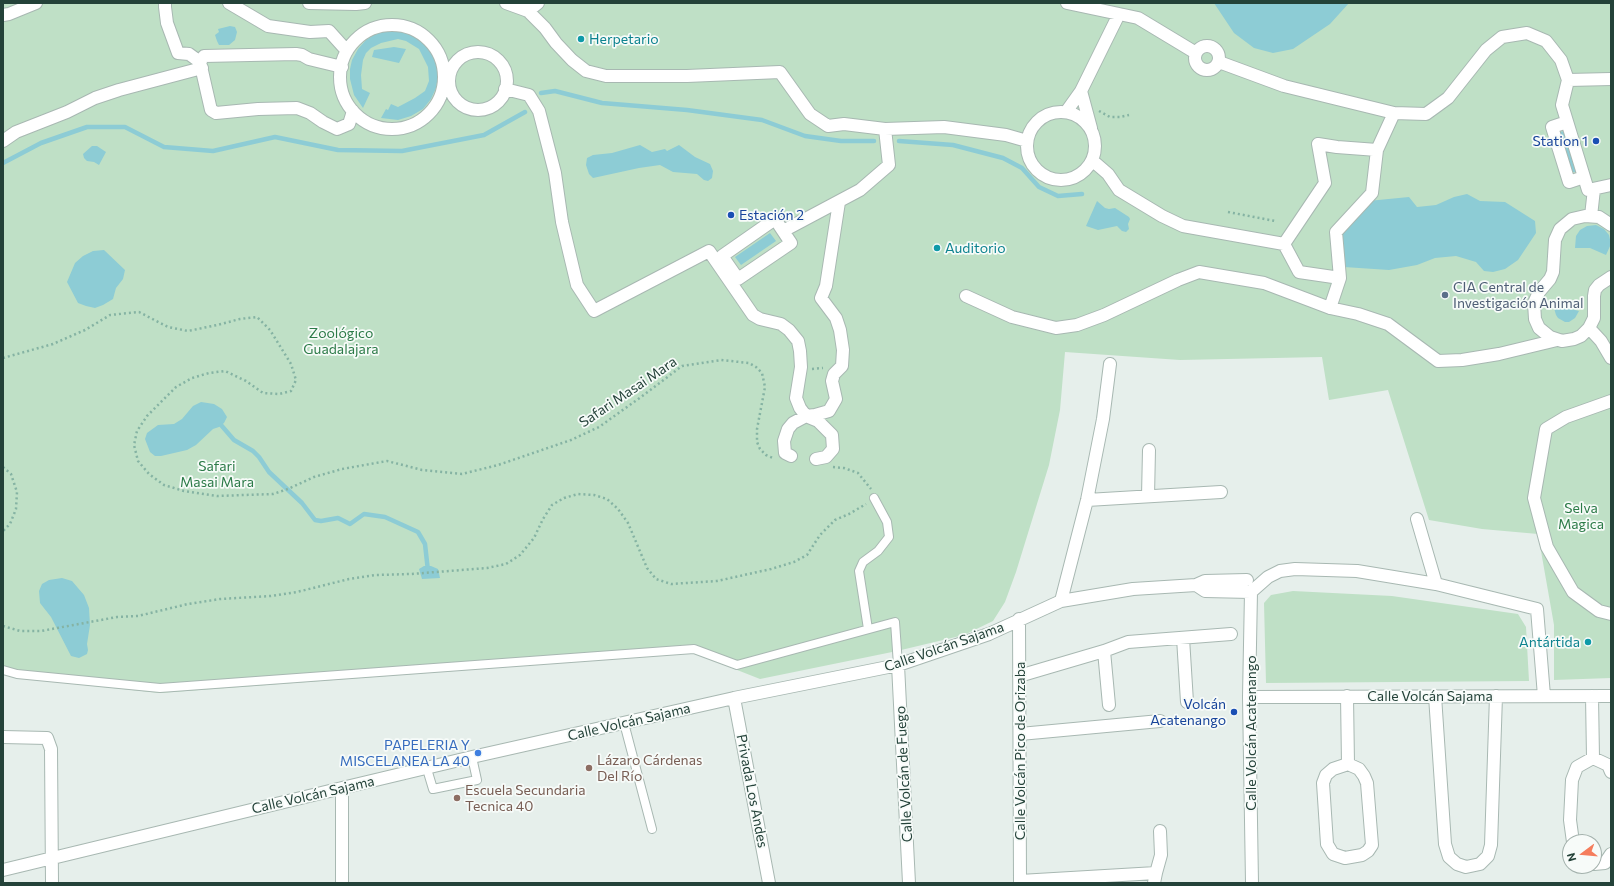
<!DOCTYPE html>
<html>
<head>
<meta charset="utf-8">
<style>
  body { margin:0 }
  #map { position:relative; width:1614px; height:886px; overflow:hidden; background:#e6efeb; font-family:Commissioner,sans-serif }
  canvas { display:block }
  .frame { position:absolute; inset:0; border:4px solid #244239; pointer-events:none }
  .north { position:absolute; left:1562px; top:834px; width:40px; height:40px; box-sizing:border-box; background:#f7fbf9; border:1px solid #a3b1ac; border-radius:50%; rotate:254deg; font-size:11px; font-weight:700; line-height:16px; text-align:center; color:#244239 }
  .north::after { content:''; display:block; margin:auto; width:14px; height:18px; background:#f57d5d; clip-path:polygon(50% 0,100% 100%,50% 72%,0 100%) }
</style>
</head>
<body>
<div id="map">
<canvas width="1614" height="886"></canvas>
<div class="frame"></div>
<div class="north">N</div>
</div>
<script>
const ctx = document.querySelector('canvas').getContext('2d');
ctx.lineJoin = 'round';
function paint(path, color) {
  ctx.fillStyle = color;
  ctx.fill(path, 'evenodd');
}
function shape(rows) {
  const path = new Path2D();
  for (const r of rows) {
    if (r.length === 3) {
      path.moveTo(r[0] + r[2], r[1]);
      path.arc(r[0], r[1], r[2], 0, 2 * Math.PI);
      continue;
    }
    path.moveTo(r[0], r[1]);
    for (let i = 2; i < r.length; i += 2) path.lineTo(r[i], r[i + 1]);
  }
  return path;
}
function strokePath(path, color, width, dash) {
  ctx.strokeStyle = color;
  ctx.lineWidth = width;
  ctx.lineCap = dash ? 'butt' : 'round';
  ctx.setLineDash(dash || []);
  ctx.stroke(path);
}
function label(font, color, halo, rows, align = 'center') {
  ctx.font = font + ' Commissioner,sans-serif';
  ctx.lineWidth = 3.5;
  ctx.setLineDash([]);
  ctx.textBaseline = 'middle';
  ctx.strokeStyle = halo;
  ctx.fillStyle = color;
  for (const [text, x, y, turn = 0] of rows) {
    ctx.save();
    ctx.translate(x, y);
    ctx.rotate((+turn || 0) * Math.PI / 180);
    ctx.textAlign = isNaN(turn) ? turn : align;
    if (halo) ctx.strokeText(text, 0, 0);
    ctx.fillText(text, 0, 0);
    ctx.restore();
  }
}
paint(shape([
  [3,3,1611,3,1611,678,1554,680,1554,625,1538,534,1482,529,1429,520,1388,390,1329,400,1322,357,1180,360,1065,352,1060,410,1049,465,1016,572,1005,602,993,621,964,635,897,651,760,679,694,653,160,693,18,678,3,674],
  [1293,591,1392,596,1518,614,1526,627,1529,681,1266,683,1264,603,1271,595]
]), '#bfe0c6');
paint(shape([
  [1214,3,1349,3,1330,24,1293,49,1273,53,1254,48,1234,33],
  [230,26,235,27,237,32,235,40,229,45,219,45,217,41,215,35,219,32,218,29],
  [385,31,397,31,415,36,429,49,434,56,437,66,438,76,436,88,431,99,423,109,411,116,398,120,381,118,386,109,388,110,391,104,398,107,415,98,425,91,429,81,428,67,419,49,406,41,398,39,381,43,371,48,366,53,363,60,361,75,362,89,370,93,363,108,354,95,350,79,350,69,352,60,358,49,366,40,374,35],
  [394,47,406,49,399,63,372,57,374,50],
  [1567,130,1579,171,1569,173,1557,133],
  [640,145,652,152,665,149,667,151,679,145,695,157,710,164,713,171,712,178,708,181,704,180,697,174,673,172,660,165,639,168,593,178,589,174,586,165,587,158,593,155,612,153],
  [92,146,97,146,106,152,99,165,94,162,87,161,84,158,83,154],
  [1467,194,1480,201,1505,202,1535,221,1536,233,1518,260,1505,269,1493,272,1484,271,1476,262,1456,256,1435,258,1417,265,1389,270,1344,267,1340,235,1368,201,1409,197,1417,207,1436,205,1454,197],
  [1097,201,1105,208,1109,209,1115,208,1129,217,1130,219,1128,224,1129,229,1126,232,1122,231,1117,226,1098,230,1086,226],
  [1596,225,1604,229,1609,235,1611,244,1606,255,1590,248,1575,248,1576,236,1580,230,1587,226],
  [770,233,776,241,741,265,735,257],
  [104,250,125,270,123,279,116,288,113,299,103,305,95,308,86,306,78,303,67,282,75,263,83,256,93,251],
  [1558,300,1567,308,1579,311,1575,318,1569,322,1565,322,1558,318,1556,315,1554,308],
  [201,402,214,404,222,409,227,417,224,423,219,427,213,429,196,445,187,450,161,456,155,456,150,452,145,439,147,433,158,425,174,424,182,419,193,406],
  [424,566,431,566,438,569,440,578,422,579,419,569],
  [62,578,72,581,84,595,89,608,90,625,87,644,88,650,87,654,79,658,71,656,51,617,40,603,39,591,42,584,49,580]
]), '#8dccd5');
strokePath(shape([
  [541,93,555,91,602,103,687,110,762,120,805,136,841,141,874,141],
  [899,141,953,145,1003,158,1022,168,1039,187,1058,196,1082,194],
  [3,163,41,143,87,127,125,127,164,147,213,151,275,137,338,150,402,151,484,135,525,112],
  [221,425,234,440,253,451,259,457,269,472,302,503,315,520,321,521,338,518,350,524,364,514,385,517,418,532,425,544,428,571]
]), '#8dccd5', 4.5);
const lane = shape([
  [868,629,859,571,863,562,878,551,889,537,887,522,874,498],
  [3,670,17,674,160,688,694,649,737,665,895,622,898,665],
  [624,723,652,829],
  [427,769,433,789,477,780,472,757]
]);
const street = shape([
  [165,3,165,7,167,23,178,53,189,54,200,62,211,110,216,113,258,109,297,108,310,113,323,122,337,129,349,124,353,111],
  [229,3,268,26,310,32,329,31,347,51],
  [309,3,356,4,365,3],
  [506,3,528,11,545,28,556,43,572,60,586,71,606,76,687,76,780,72,810,114,828,126,844,124,885,129,944,127,1006,135,1027,141],
  [1067,3,1138,18,1196,53],
  [528,11,538,3],
  [3,15,9,14,36,3],
  [392,77,52],
  [1207,58,12],
  [478,81,29],
  [200,62,204,56,296,54,302,55,309,59,342,67],
  [1219,62,1284,86,1394,113,1426,114,1448,98,1486,50,1502,37,1527,33,1546,41,1561,60,1568,80,1562,105,1588,190,1611,185],
  [1568,80,1611,79],
  [505,89,529,95,539,111,555,173,562,222,577,285,594,311,709,251,753,315,760,319,781,324,789,330,798,341,800,351,801,367,796,398,800,408,806,416,818,421,832,435,833,449,826,457,816,459],
  [1081,91,1091,128],
  [1061,146,34],
  [1066,112,1081,91,1119,14],
  [1567,122,1552,127,1569,182,1584,177],
  [3,141,16,132,67,112,95,98,119,90,202,68],
  [1093,161,1108,174,1119,190,1162,216,1183,226,1284,244,1325,183,1318,144,1337,147,1377,150,1394,113],
  [1591,216,1594,189],
  [775,219,791,243,738,279,722,256,775,219],
  [1611,225,1599,217,1585,216,1572,219,1560,229,1555,240,1553,272,1550,279,1539,292,1534,303,1535,319,1539,328,1550,337,1562,341,1574,339,1581,336,1589,328,1594,318,1594,296,1595,290,1599,285,1611,277],
  [783,231,860,190,889,165,885,129],
  [1284,244,1299,272,1340,278],
  [966,296,1012,317,1056,328,1077,325,1104,315,1178,280,1199,272,1264,283,1330,308,1358,314,1388,324,1438,361,1462,360,1499,354,1557,340],
  [1330,308,1340,278,1336,232,1372,193,1377,150],
  [1589,328,1601,341,1611,358],
  [1611,401,1566,417,1546,429,1534,498,1547,547,1573,592,1599,611,1611,614],
  [791,456,785,453,784,441,788,429,793,423,806,416,815,415,829,411,836,399,832,381,834,374,842,366,843,350,840,330,836,318,821,298,826,286,839,202],
  [1148,496,1149,450],
  [1087,500,1221,492],
  [1417,519,1436,584],
  [1196,585,1205,581,1247,580],
  [1061,601,1087,500,1103,419,1110,364],
  [1019,619,1020,883],
  [1183,638,1187,702],
  [1104,651,1109,705],
  [898,665,909,883],
  [1019,676,1104,651,1128,642,1231,634],
  [1347,696,1348,764],
  [1435,696,1445,844,1449,857,1457,864,1466,867,1480,864,1488,856,1491,845,1496,696],
  [1592,696,1593,758],
  [1249,697,1611,696],
  [734,698,769,883],
  [1020,734,1160,721],
  [3,737,47,738,51,749,52,883],
  [1348,764,1359,769,1364,776,1367,783,1372,845,1368,851,1362,855,1345,858,1333,854,1327,844,1323,783,1326,775,1333,769,1348,764],
  [1573,842,1570,820,1572,780,1577,767,1593,758,1608,765,1611,772],
  [1594,864,1605,863,1611,854],
  [3,870,342,788,472,757,734,698,898,665,989,634,1061,601,1133,589,1196,585,1205,591,1251,592],
  [1156,873,1161,855,1160,831],
  [1020,881,1156,873,1154,883],
  [342,883,342,788],
  [1252,883,1249,697,1251,592,1268,577,1280,571,1295,569,1357,571,1436,584,1537,609,1544,696]
]);
strokePath(lane, '#a8b8b2', 10);
strokePath(street, '#a8b8b2', 14);
strokePath(shape([
  [1099,111,1110,117,1120,117,1129,115],
  [1228,212,1275,221],
  [3,358,53,344,85,330,110,315,139,312,168,327,188,331,217,325,240,319,257,317,270,330,291,364,296,380,291,391,279,394,263,393,246,381,225,371,209,373,192,378,176,387,147,416,137,431,134,445,138,461,149,474,164,485,184,491,217,496,273,494,288,489,314,477,342,469,387,461,422,470,462,474,498,465,571,440,599,427,641,397,682,366,721,360,749,363,756,367,762,373,765,387,757,429,757,442,760,449,766,455,773,458],
  [812,369,823,368],
  [3,467,11,474,17,492,16,509,10,524,3,531],
  [833,467,844,468,858,473,871,489],
  [3,626,20,631,41,631,117,617,138,616,188,604,220,599,271,596,297,592,349,579,376,575,411,574,487,568,506,564,520,555,534,538,543,519,552,505,564,498,578,494,594,495,607,499,618,509,628,523,647,568,656,579,671,584,717,581,771,569,794,562,807,555,820,535,835,520,849,514,866,504]
]), '#85b3a3', 2.5, [2, 3]);
strokePath(lane, '#fff', 8);
strokePath(street, '#fff', 12);
for (const [x, y, r, color] of [
  [581,39,4,"#0f9aa8"],
  [1596,141,4,"#1a4fb4"],
  [731,215,4,"#1a4fb4"],
  [937,248,4,"#0f9aa8"],
  [1445,295,4,"#5c6f8a"],
  [1588,642,4,"#0f9aa8"],
  [1234,712,4,"#1a4fb4"],
  [478,753,4,"#3f7fe0"],
  [589,768,4,"#8d6e63"],
  [457,798,4,"#8d6e63"]
]) {
  const dot = new Path2D();
  dot.arc(x, y, r, 0, 2 * Math.PI);
  ctx.fillStyle = color;
  ctx.fill(dot);
  strokePath(dot, '#f7fbf9', 1.5);
}
label('14px', '#0d838f', '#f7fbf9', [
  ["Herpetario",589,39],
  ["Auditorio",945,248],
  ["Antártida",1580,642,"right"]
], 'left');
label('14px', '#164399', '#f7fbf9', [
  ["Station 1",1588,141],
  ["Estación 2",739,215,"left"],
  ["Volcán",1226,704],
  ["Acatenango",1226,720]
], 'right');
label('14px', '#4e5e75', '#f7fbf9', [
  ["CIA Central de",1453,287],
  ["Investigación Animal",1453,303]
], 'left');
label('14px', '#2c7b48', '#f7fbf9', [
  ["Zoológico",341,333],
  ["Guadalajara",341,349],
  ["Safari",217,466],
  ["Masai Mara",217,482],
  ["Selva",1581,508],
  ["Magica",1581,524]
]);
label('14px', '#244239', '#f7fbf9', [
  ["Safari Masai Mara",628,392,-34],
  ["Calle Volcán Sajama",944,647,-19],
  ["Calle Volcán Sajama",1430,696],
  ["Calle Volcán Sajama",629,722,-13],
  ["Calle Volcán Acatenango",1251,733,-90],
  ["Calle Volcán Pico de Orizaba",1020,751,-90],
  ["Calle Volcán de Fuego",904,774,-93],
  ["Privada Los Andes",752,791,79],
  ["Calle Volcán Sajama",313,795,-13]
]);
label('14px', '#366cbe', '#f7fbf9', [
  ["PAPELERIA Y",470,745],
  ["MISCELANEA LA 40",470,761]
], 'right');
label('14px', '#785e54', '#f7fbf9', [
  ["Lázaro Cárdenas",597,760],
  ["Del Río",597,776],
  ["Escuela Secundaria",465,790],
  ["Tecnica 40",465,806]
], 'left');
</script>
</body>
</html>
